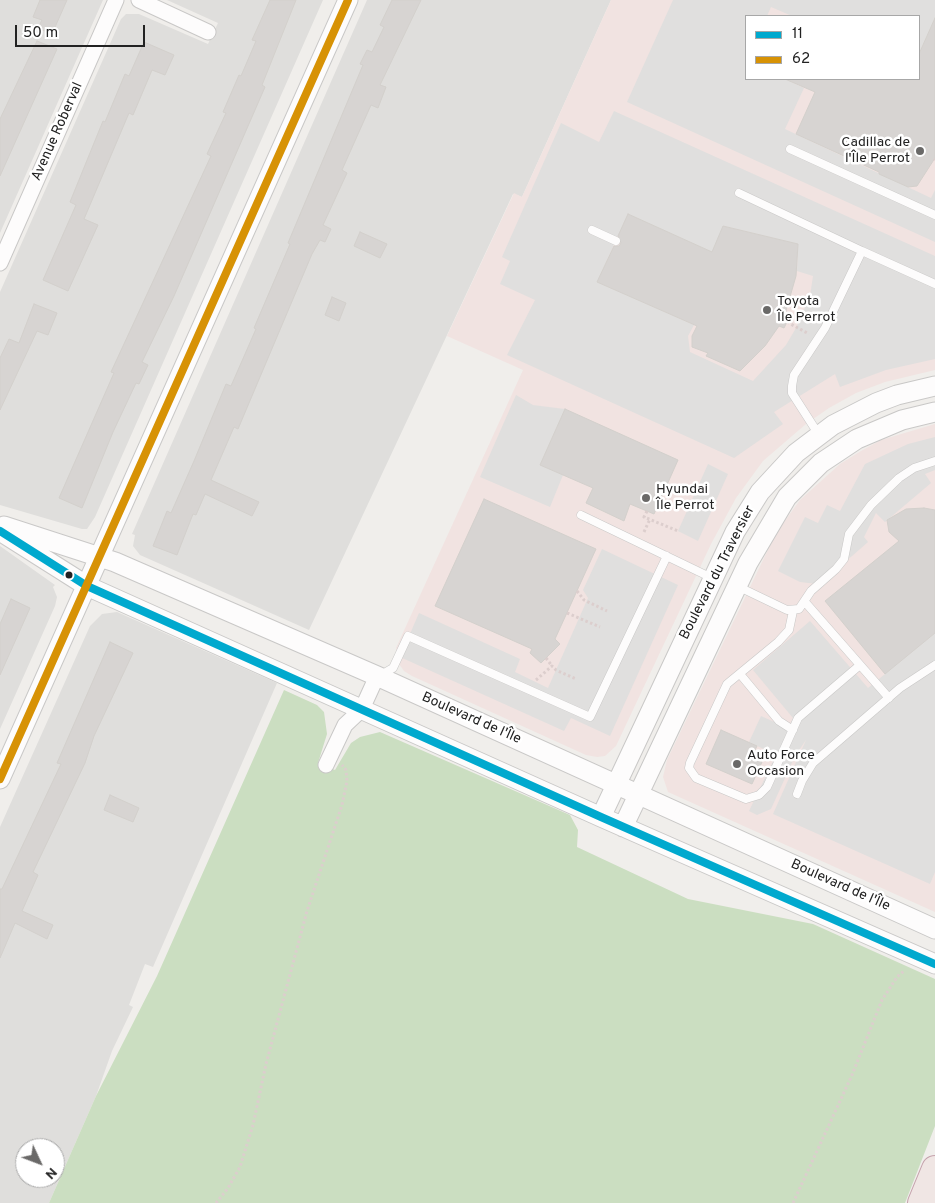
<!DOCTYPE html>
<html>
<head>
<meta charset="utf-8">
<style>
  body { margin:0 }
  #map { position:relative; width:935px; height:1203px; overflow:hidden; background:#f0eeeb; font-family:Overpass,sans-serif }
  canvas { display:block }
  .legend { position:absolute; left:745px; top:15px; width:175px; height:65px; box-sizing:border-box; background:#fff; border:1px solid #a7a7a7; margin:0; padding:6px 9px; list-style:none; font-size:15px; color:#222 }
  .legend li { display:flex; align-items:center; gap:10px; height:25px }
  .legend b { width:25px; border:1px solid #a7a7a7 }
  .north { position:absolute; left:15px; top:1138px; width:50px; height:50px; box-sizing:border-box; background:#fff; border:1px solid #a7a7a7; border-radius:50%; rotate:133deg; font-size:14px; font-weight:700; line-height:20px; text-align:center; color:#222 }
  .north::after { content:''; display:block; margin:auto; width:18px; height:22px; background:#6a6968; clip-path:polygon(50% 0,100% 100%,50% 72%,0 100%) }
  .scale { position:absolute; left:15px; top:25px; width:130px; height:22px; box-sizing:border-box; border:2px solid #222; border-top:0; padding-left:6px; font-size:15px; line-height:18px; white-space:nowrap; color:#222; -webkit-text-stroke:4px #fff; paint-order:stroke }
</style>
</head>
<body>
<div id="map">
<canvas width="935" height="1203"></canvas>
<ul class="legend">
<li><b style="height:6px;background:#00a9ce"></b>11</li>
<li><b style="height:6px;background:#d79205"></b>62</li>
</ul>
<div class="north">N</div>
<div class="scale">50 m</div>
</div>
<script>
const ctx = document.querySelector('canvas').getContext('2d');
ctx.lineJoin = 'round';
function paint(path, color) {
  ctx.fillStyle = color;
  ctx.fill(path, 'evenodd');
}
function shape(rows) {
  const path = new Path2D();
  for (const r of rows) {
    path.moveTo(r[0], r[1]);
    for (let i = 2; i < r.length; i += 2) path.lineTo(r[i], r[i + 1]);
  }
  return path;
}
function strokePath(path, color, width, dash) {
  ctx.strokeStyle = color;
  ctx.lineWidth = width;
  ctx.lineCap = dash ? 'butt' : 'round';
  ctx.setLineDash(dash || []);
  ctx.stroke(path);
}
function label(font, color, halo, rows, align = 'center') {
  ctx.font = font + ' Overpass,sans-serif';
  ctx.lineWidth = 5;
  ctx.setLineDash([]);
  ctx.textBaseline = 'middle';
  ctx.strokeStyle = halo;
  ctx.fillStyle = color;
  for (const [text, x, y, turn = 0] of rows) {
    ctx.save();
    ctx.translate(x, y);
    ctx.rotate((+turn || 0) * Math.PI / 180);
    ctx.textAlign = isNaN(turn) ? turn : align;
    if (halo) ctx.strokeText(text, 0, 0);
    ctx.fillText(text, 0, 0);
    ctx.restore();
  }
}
paint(shape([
  [0,0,103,0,0,233],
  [167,0,323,0,95,517,87,529,82,529,0,505,0,292,121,19,126,14,139,14,208,44,218,23],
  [367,0,611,0,522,197,513,194,309,630,140,555,133,546,135,535,132,534],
  [0,546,55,585,53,587,57,597,55,606,0,729],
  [117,612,277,683,153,967,145,964,129,1005,133,1007,112,1051,96,1096,49,1203,0,1203,0,827,90,626,102,614],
  [25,1148,55,1148,55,1178,25,1178]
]), '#dfdedc');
paint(shape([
  [611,0,935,0,935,370,885,382,856,393,829,408,806,424,763,461,736,498,711,544,616,746,605,756,597,757,586,755,412,676,404,671,399,664,396,648,523,370,447,336,514,193,522,197],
  [746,16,919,16,919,79,746,79],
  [935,424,935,912,668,792,663,777,667,760,776,533,800,500,840,464,861,451,881,440]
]), '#f1e3e1');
paint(shape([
  [284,690,317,705,324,712,327,734,318,763,335,770,351,743,360,737,380,732,570,815,578,830,577,847,688,899,813,924,935,979,935,1126,905,1203,49,1203,96,1096,157,976]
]), '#cbdec1');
paint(shape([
  [673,0,935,0,935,18,919,54,919,16,792,16,771,7,767,16,746,16,746,79,785,79,804,88,785,129,931,198,935,190,935,242,627,102],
  [614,111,935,256,935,359,886,370,840,387,835,374,774,412,783,424,734,458,507,355,535,300,500,284,510,261,502,257,561,123,599,142],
  [628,214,712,252,724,226,798,244,797,271,813,276,810,296,796,328,786,345,753,381,690,352,688,336,694,325,597,282],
  [516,395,533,405,565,409,540,465,563,475,550,507,480,477],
  [935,437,935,470,925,474,931,483,885,522,876,513,864,537,868,542,852,556,817,584,800,582,778,571,805,517,818,523,827,505,840,511,865,464,908,444],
  [708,464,728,474,698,541,678,531],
  [602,549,678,585,610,736,571,718,564,731,400,657,419,613,520,659,515,672,548,688,588,598,583,590],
  [810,621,868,688,935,633,935,872,930,884,773,814,806,740,795,756,771,809,757,815,749,811,776,755,749,742,761,716,788,728,793,718,753,670]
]), '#e0dfde');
const building = shape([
  [40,0,67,0,52,34,38,28,42,20,33,17,40,0],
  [270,0,296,0,262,85,265,87,174,296,142,362,148,365,139,384,136,383,113,432,82,508,59,498,114,373,111,372,211,156,207,154,226,113,223,112,239,75,241,76,256,41,252,40,270,0],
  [392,0,421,0,380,85,386,87,378,108,371,105,342,170,347,173,323,225,331,229,325,242,320,240,312,254,238,429,234,427,211,480,259,502,252,516,205,494,196,515,193,514,177,555,153,546,167,511,171,513,194,461,226,384,231,386,256,329,254,328,290,244,288,243,363,65,360,64,367,50,372,52,384,27,380,25,392,0],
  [935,18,935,158,917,186,908,187,879,174,879,172,796,134,815,92,785,79,919,79,919,54,935,18],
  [37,41,57,49,0,176,0,119,37,41],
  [144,42,174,55,165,75,152,70,133,115,129,113,84,219,98,225,68,291,43,280,76,205,70,202,103,121,105,122,125,74,129,76,144,42],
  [628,214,712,252,723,226,798,244,796,276,785,314,790,316,784,328,779,326,765,346,740,371,706,356,708,353,692,347,692,336,697,326,597,282,614,246,619,246,621,243,618,236,628,214],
  [360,232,387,244,380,258,354,246,360,232],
  [332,297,346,303,339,321,325,315,332,297],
  [34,304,57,313,48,335,37,331,0,410,0,358,9,339,19,343,34,304],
  [565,409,678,460,654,514,630,504,624,521,586,503,593,488,540,465,565,409],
  [484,499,596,549,555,639,560,644,541,663,530,653,532,649,435,606,484,499],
  [924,508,935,510,935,633,885,674,825,601,899,541,889,532,887,520,906,509,924,508],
  [11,599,30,608,0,675,0,624,11,599],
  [110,642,133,653,94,736,85,763,33,872,38,875,22,911,53,925,47,939,15,923,0,958,0,889,2,889,61,764,57,763,110,642],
  [721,730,757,746,751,758,762,762,752,784,706,764,721,730],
  [110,795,139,808,133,822,104,810,110,795]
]);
paint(building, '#d7d4d2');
strokePath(building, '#d3d0cc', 1);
const service = shape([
  [790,149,935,215],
  [739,193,862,251],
  [592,230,616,241],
  [819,435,792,393,792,386,794,375,825,328,862,251,935,284],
  [581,515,712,578],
  [737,586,787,610,799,609,811,591,836,569,844,559,849,534,871,505,899,478,914,468,935,461],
  [805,602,889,698],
  [793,611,789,630,778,642,727,684,690,763,689,768,696,778,746,799,759,795,767,787,798,718,860,665],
  [740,674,779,721,793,730],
  [381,675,393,668,408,636,590,717,667,556],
  [797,794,802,781,813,763,900,688,935,665]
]);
const minor = shape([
  [139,0,208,32],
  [0,263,116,0],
  [326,765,345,725,362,709,377,676]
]);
const tertiary = shape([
  [4,526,115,562,377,676,935,929],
  [0,531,87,586,601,817,935,964],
  [0,779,348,0],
  [601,817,735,532,760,492,796,453,833,425,876,403,897,395,935,386],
  [623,827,748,563,787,497,821,463,857,439,902,420,935,412]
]);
const trunk = shape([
  [921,1203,935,1169]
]);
strokePath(service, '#c9c8c7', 9);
strokePath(minor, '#c9c8c7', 17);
strokePath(tertiary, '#c9c8c7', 21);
strokePath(trunk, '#c5a2ac', 28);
strokePath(shape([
  [934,159,935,160],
  [787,322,809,334],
  [647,511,644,517,678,531],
  [644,532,650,519],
  [577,591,584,600,607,611],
  [567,613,600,627],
  [546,658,552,666],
  [536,680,552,666,556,670,576,679],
  [216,1203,228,1188,240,1167,253,1125,266,1064,307,911,342,805,347,781,346,770,342,765],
  [793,1203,852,1075,882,1000,897,977,905,970]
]), '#dccecd', 3, [2.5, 2.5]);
strokePath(service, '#fdfcfc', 8);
strokePath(minor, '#fdfcfc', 15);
strokePath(tertiary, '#fdfcfc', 19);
strokePath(trunk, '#f0e6e4', 26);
strokePath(shape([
  [0,531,87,586,601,817,935,964]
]), '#00a9ce', 8);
strokePath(shape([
  [0,779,348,0]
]), '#d79205', 8);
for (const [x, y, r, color] of [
  [920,151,5,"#6a6968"],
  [767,310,5,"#6a6968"],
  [646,498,5,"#6a6968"],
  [69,575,4.5,"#222"],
  [737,764,5,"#6a6968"]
]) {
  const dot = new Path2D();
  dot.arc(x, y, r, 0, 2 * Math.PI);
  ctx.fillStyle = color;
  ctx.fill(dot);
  strokePath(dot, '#fff', 2);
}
label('14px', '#222', '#fff', [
  ["Avenue Roberval",58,132,-66],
  ["Boulevard du Traversier",718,573,-63],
  ["Boulevard de l'Île",471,719,24],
  ["Boulevard de l'Île",840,886,24]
]);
label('14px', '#222', '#fff', [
  ["Cadillac de",910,143,"right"],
  ["l'Île Perrot",910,159,"right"],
  ["Toyota",777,302],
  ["Île Perrot",777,318],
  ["Hyundai",656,490],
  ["Île Perrot",656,506],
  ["Auto Force",747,756],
  ["Occasion",747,772]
], 'left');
</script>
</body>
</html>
